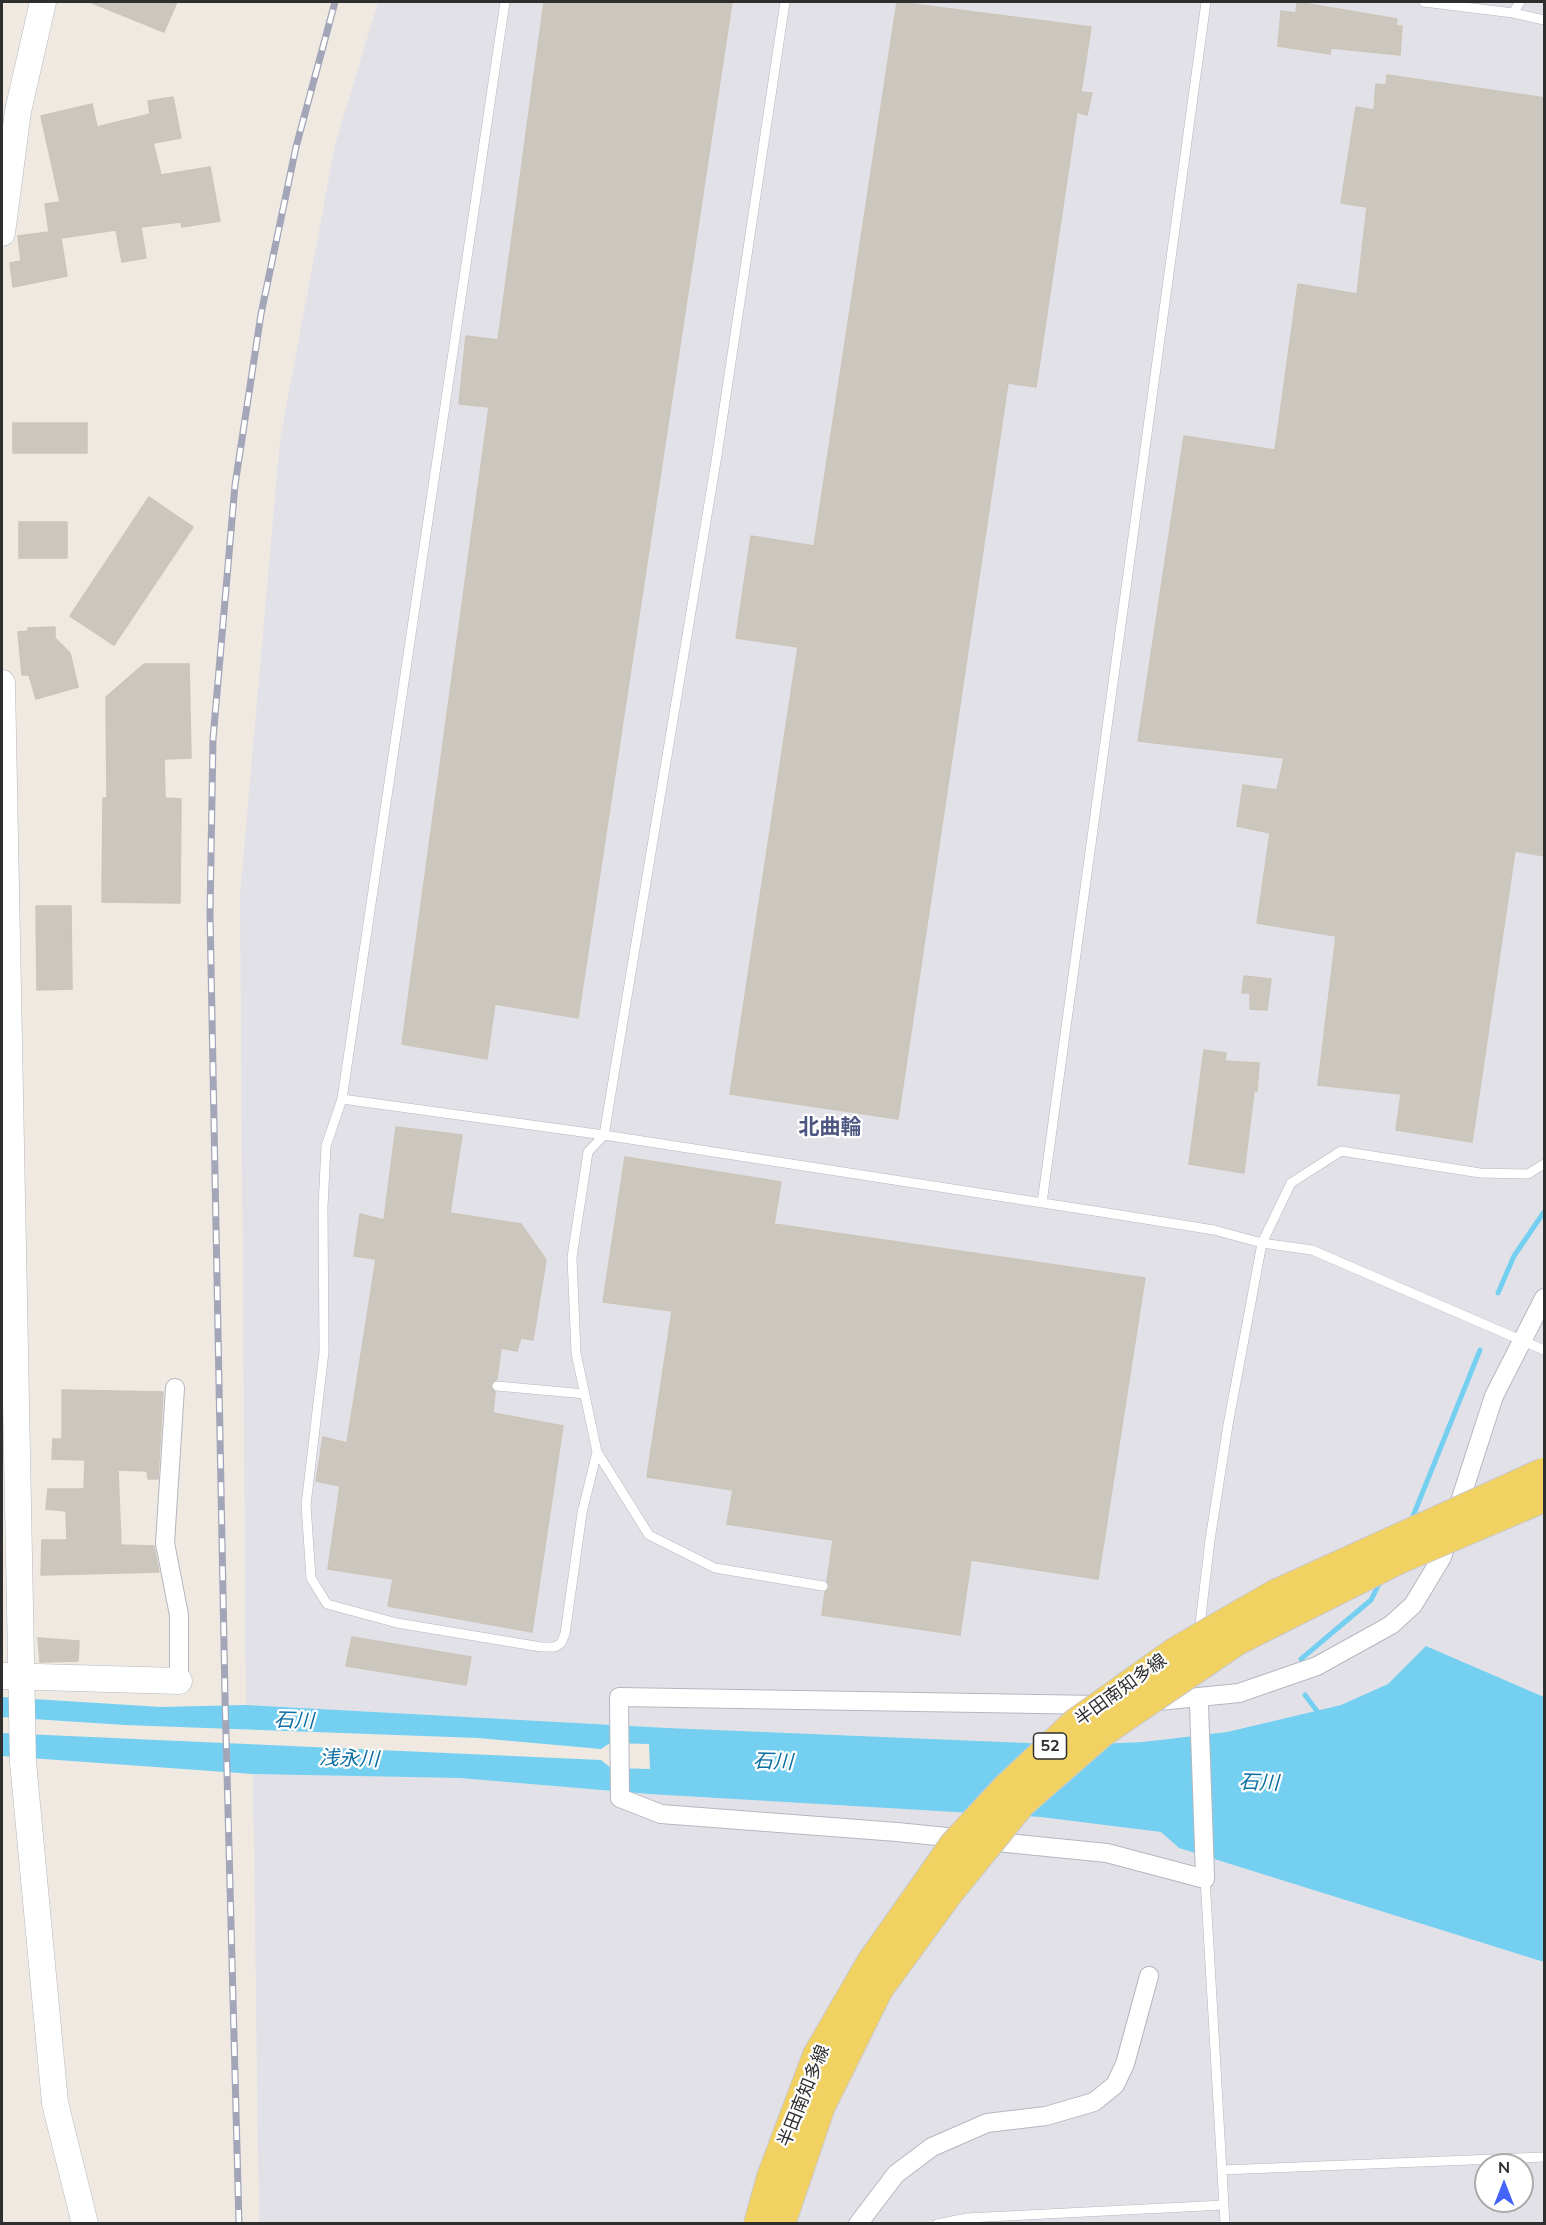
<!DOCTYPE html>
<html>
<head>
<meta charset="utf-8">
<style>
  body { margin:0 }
  #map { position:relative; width:1546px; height:2225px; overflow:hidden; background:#efe9e1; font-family:Mulish,sans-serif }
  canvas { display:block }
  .frame { position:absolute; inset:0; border:3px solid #2e2e2e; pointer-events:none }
  .north { position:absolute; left:1474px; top:2153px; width:60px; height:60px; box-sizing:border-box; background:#fff; border:2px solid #ababab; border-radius:50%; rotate:0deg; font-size:16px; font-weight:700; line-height:24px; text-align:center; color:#2e2e2e }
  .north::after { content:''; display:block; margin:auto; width:21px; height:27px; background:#4264fb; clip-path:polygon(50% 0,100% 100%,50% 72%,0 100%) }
</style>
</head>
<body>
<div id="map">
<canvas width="1546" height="2225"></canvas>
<div class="frame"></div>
<div class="north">N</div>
</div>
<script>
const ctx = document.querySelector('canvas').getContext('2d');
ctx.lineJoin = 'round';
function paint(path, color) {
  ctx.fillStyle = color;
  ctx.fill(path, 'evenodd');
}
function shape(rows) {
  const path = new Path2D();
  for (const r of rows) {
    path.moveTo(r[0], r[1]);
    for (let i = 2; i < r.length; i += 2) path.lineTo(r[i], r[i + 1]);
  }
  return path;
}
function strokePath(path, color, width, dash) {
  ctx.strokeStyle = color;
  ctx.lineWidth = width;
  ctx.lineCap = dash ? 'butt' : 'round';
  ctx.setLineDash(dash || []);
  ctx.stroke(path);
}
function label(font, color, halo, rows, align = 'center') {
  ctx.font = font + ' Mulish,"Noto Sans JP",sans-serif';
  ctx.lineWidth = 4.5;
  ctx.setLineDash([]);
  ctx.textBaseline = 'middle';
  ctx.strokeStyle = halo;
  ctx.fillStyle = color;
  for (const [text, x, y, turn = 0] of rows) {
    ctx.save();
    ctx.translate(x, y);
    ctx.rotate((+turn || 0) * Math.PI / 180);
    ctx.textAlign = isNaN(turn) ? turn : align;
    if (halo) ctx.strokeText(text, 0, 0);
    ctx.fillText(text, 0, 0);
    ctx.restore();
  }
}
paint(shape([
  [378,2,1544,2,1544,1697,1427,1646,1388,1684,1341,1705,1227,1732,1143,1742,1074,1745,668,1728,246,1705,240,895,280,440,335,145],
  [253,1774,459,1778,649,1794,1040,1817,1162,1832,1179,1848,1544,1962,1544,2223,259,2223],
  [1486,2165,1522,2165,1522,2201,1486,2201]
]), '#e3e1e8');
paint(shape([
  [1426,1646,1544,1697,1544,1962,1179,1848,1161,1832,1040,1817,649,1794,459,1778,253,1774,2,1756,2,1733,601,1760,611,1768,650,1769,649,1744,610,1743,601,1749,478,1738,125,1725,2,1717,2,1697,161,1707,246,1705,668,1728,1074,1745,1143,1742,1227,1732,1341,1705,1388,1684]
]), '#75cff0');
strokePath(shape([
  [1498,1293,1514,1256,1544,1212],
  [1411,1521,1480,1350],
  [1301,1659,1371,1600,1381,1580],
  [1305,1695,1320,1715]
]), '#75cff0', 5);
const building = shape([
  [90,2,177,2,164,32,90,2],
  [544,2,732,2,578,1018,495,1004,487,1059,402,1044,489,407,459,404,466,336,498,340,544,2],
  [897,2,1091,27,1081,92,1092,93,1087,115,1077,112,1036,387,1008,383,898,1119,730,1094,798,647,736,638,751,536,814,546,897,2],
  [1297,2,1397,19,1396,26,1402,26,1400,55,1331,48,1330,54,1278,46,1281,11,1296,13,1297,2],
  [1387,75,1545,98,1545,856,1515,851,1472,1142,1396,1130,1401,1094,1318,1085,1336,936,1257,923,1270,833,1237,826,1243,785,1277,790,1284,758,1138,741,1184,436,1275,450,1298,284,1357,294,1367,207,1341,203,1356,107,1374,110,1376,84,1386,85,1387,75],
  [173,97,181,138,153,143,161,175,210,167,220,221,182,227,181,222,141,227,146,258,122,262,116,230,61,238,67,276,13,287,10,263,21,261,18,236,49,232,45,204,60,202,41,116,92,104,97,127,150,114,148,101,173,97],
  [13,423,87,423,87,453,13,453,13,423],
  [149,497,193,527,114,645,70,616,149,497],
  [19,522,67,522,67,558,19,558,19,522],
  [55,627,55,638,70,653,78,687,36,699,29,675,22,675,18,632,28,631,28,628,55,627],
  [144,664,189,664,191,758,164,759,165,798,181,799,180,903,102,902,103,798,107,798,106,697,144,664],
  [36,906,71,906,72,989,37,990,36,906],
  [1244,976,1271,979,1267,1010,1250,1009,1250,993,1242,993,1244,976],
  [1204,1050,1226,1053,1225,1061,1259,1063,1257,1091,1254,1091,1244,1173,1189,1164,1204,1050],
  [396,1127,462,1135,450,1213,521,1224,546,1260,533,1340,521,1338,517,1351,501,1348,497,1379,490,1386,495,1392,493,1413,563,1426,532,1632,388,1606,393,1579,328,1569,340,1486,316,1481,323,1437,347,1443,376,1259,354,1256,360,1214,384,1220,396,1127],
  [625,1157,781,1182,774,1224,1145,1278,1098,1579,971,1560,960,1635,822,1615,825,1592,830,1587,827,1581,833,1540,727,1524,733,1490,647,1477,672,1311,603,1302,625,1157],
  [62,1390,163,1392,158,1479,148,1479,147,1471,118,1470,121,1545,154,1546,159,1572,41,1575,42,1540,67,1540,66,1511,46,1509,48,1489,84,1489,85,1460,52,1459,53,1439,62,1439,62,1390],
  [352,1637,471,1657,466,1685,346,1666,352,1637],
  [38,1638,79,1641,78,1661,40,1662,38,1638]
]);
paint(building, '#cbc7bf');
strokePath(building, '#cbc5ba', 1.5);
const lane = shape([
  [505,2,342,1099,326,1146,323,1207,324,1352,306,1505,311,1578,327,1604,397,1623,541,1647,555,1647,561,1643,565,1634,582,1513,597,1452],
  [1424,2,1513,13,1544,20],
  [1513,13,1520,2],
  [342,1099,604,1135,717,455,785,2],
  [1042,1203,1206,2],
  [497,1386,585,1394],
  [823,1586,715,1568,649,1535,597,1452,576,1353,572,1257,588,1152,604,1135,1101,1212,1214,1230,1262,1243,1312,1250,1544,1350],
  [1199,1633,1210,1540,1228,1425,1262,1243,1291,1183,1341,1151,1480,1173,1528,1174,1544,1164],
  [1205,1877,1225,2224],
  [1222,2170,1544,2157],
  [937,2224,967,2218,1224,2205]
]);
const street = shape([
  [175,1388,165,1543,179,1615,179,1681],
  [1149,1702,1239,1693,1317,1666,1391,1625,1413,1605,1442,1557,1494,1396,1544,1298],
  [1098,1705,619,1697,620,1798,661,1814,897,1832,1107,1853,1205,1879],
  [1199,1705,1205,1875],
  [858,2224,896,2174,932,2147,987,2123,1046,2116,1094,2102,1115,2085,1125,2064,1149,1976]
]);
const secondary = shape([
  [2,233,18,111,43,2],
  [2,683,23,1762,55,2103,85,2224],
  [2,1676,179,1681]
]);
strokePath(lane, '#b4b7c1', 10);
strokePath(street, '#b4b7c1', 20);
strokePath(secondary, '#b4b7c1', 27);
strokePath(lane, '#fff', 9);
strokePath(street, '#fff', 18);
strokePath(secondary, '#fff', 26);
const rail = shape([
  [239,2224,225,1697,210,913,213,739,235,485,261,314,296,147,335,2]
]);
strokePath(rail, '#a3a6b8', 7);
strokePath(rail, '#fff', 4.5, [14]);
const primaryBridge = shape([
  [758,2224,771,2177,817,2055,871,1962,954,1844,1005,1789,1075,1723,1176,1651,1275,1594,1544,1472],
  [781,2224,821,2106,879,1989,949,1893,1022,1803,1102,1733,1237,1641,1398,1560,1544,1498]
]);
strokePath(primaryBridge, '#c9c9c9', 30, []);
strokePath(primaryBridge, '#f2d163', 28);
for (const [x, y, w] of [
  [1050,1746,33]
]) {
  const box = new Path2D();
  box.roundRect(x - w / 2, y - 13, w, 26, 4.5);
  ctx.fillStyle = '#fff';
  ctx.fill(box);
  strokePath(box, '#2e2e2e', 1.5);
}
label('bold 16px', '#2e2e2e', null, [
  ["52",1050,1746]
]);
label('18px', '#2e2e2e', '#fff', [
  ["半田南知多線",1121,1690,-36],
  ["半田南知多線",804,2096,-68]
]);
label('italic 20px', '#0d6fa3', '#fff', [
  ["石川",294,1721,2],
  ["浅永川",349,1759,2],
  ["石川",773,1762,2],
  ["石川",1259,1783,2]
]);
label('bold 21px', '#4d5680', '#fff', [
  ["北曲輪",830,1128]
]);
</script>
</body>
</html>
